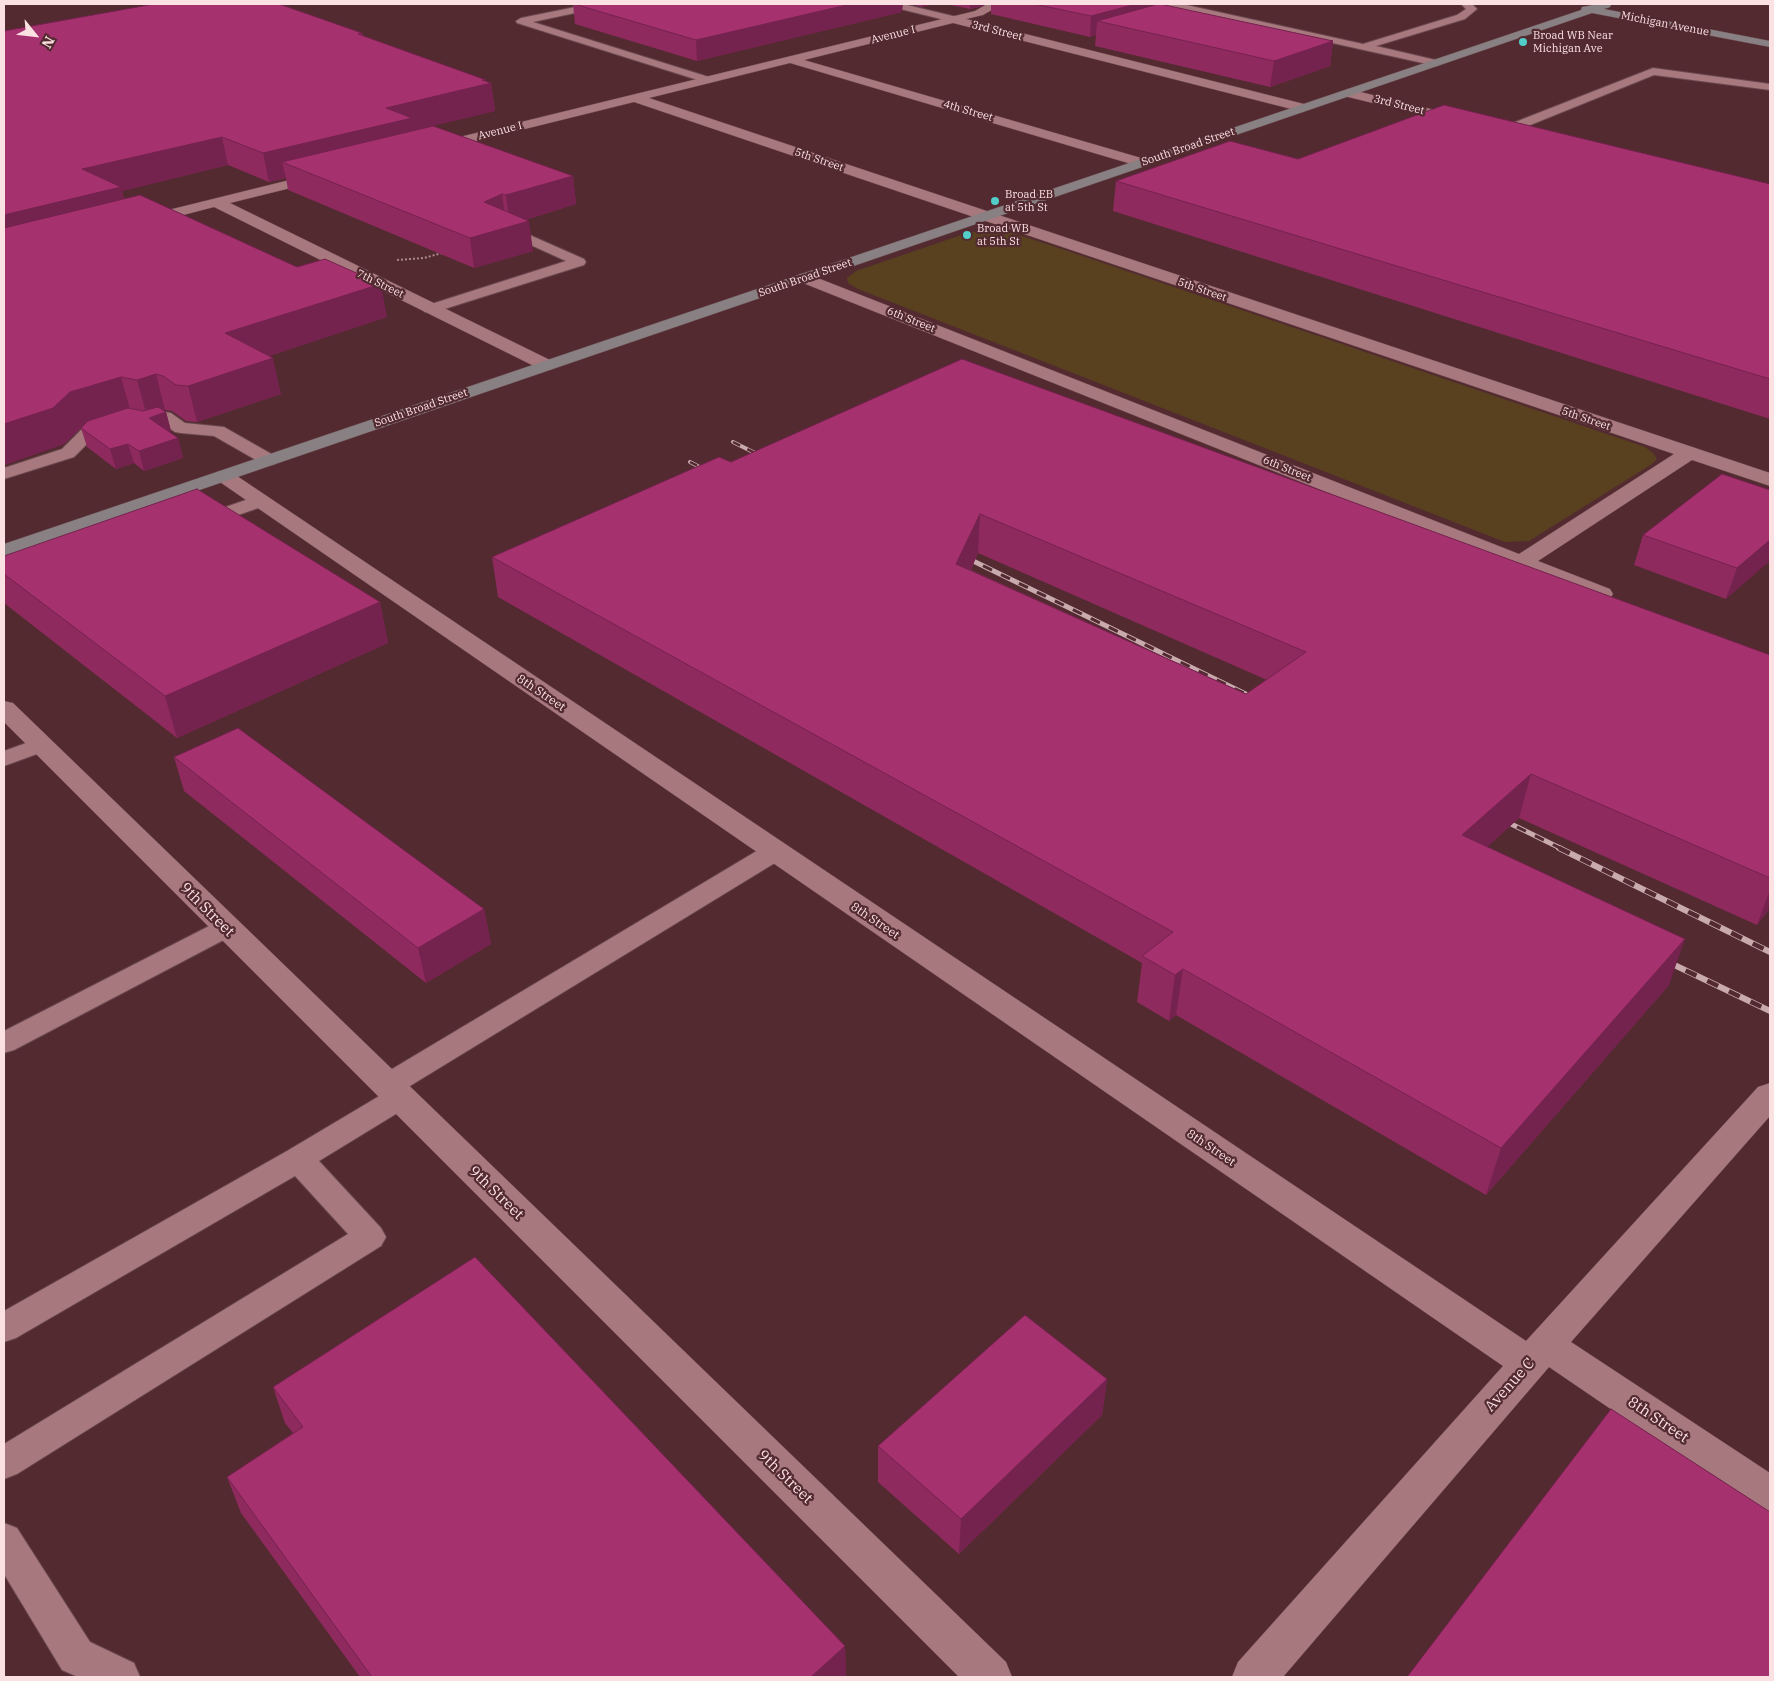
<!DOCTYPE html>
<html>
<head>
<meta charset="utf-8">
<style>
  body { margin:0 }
  #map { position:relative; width:1774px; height:1681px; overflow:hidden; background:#522a30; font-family:"IBM Plex Serif",serif }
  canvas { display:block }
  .frame { position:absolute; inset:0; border:5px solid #fce1e3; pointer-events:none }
  .north { position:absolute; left:10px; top:10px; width:50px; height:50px; -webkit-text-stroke:4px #522a30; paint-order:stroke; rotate:119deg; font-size:14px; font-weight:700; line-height:20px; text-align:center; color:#fce1e3 }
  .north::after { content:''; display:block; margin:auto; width:18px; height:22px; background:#fce1e3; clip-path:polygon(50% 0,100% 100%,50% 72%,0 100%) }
</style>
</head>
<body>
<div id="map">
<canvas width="1774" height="1681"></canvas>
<div class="frame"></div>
<div class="north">N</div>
</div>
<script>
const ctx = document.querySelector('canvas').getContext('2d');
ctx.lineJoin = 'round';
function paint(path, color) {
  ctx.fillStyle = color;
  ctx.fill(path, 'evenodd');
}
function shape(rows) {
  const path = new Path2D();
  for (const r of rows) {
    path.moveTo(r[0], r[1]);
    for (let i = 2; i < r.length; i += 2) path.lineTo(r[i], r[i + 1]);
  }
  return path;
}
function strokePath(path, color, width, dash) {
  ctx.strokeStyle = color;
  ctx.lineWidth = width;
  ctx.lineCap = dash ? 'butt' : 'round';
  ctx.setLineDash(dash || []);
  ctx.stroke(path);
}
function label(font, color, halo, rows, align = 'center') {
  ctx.font = font + ' "IBM Plex Serif",serif';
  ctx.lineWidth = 4.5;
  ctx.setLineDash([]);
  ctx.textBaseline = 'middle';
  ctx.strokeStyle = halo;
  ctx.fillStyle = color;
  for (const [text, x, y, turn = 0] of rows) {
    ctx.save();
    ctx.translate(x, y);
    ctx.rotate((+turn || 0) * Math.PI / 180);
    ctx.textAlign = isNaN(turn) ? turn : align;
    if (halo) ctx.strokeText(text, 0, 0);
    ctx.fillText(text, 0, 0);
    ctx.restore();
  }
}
paint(shape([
  [993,231,1012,233,1050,245,1645,447,1653,453,1657,459,1652,464,1529,541,1505,542,858,289,848,283,847,278,856,271,970,232]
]), '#594120');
const lane = shape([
  [590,4,608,4,603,7,533,22,712,78,714,80,708,83,704,82,517,23,516,21,521,18,590,4],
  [887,4,903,4,957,17,958,19,953,22,888,6,887,4],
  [1165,4,1182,4,1363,44,1457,15,1466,9,1461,4,1472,4,1477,9,1465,19,1376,46,1440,61,1442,63,1436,66,1170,7,1165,4],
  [1653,68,1770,84,1770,90,1654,75,1508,134,1504,135,1498,131,1500,128,1653,68],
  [507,225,584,259,586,262,584,265,435,312,425,312,422,309,425,306,566,261,502,232,500,229,507,225],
  [165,412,171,413,185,423,224,427,275,456,278,460,275,464,269,465,263,464,214,436,181,433,175,432,163,424,148,428,133,425,93,438,74,457,4,479,4,468,62,449,81,430,132,415,147,418,165,412],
  [260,495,267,497,269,501,267,505,201,528,194,526,191,522,194,518,260,495],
  [40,738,48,740,52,745,48,750,4,766,4,751,40,738],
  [774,844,783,846,787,852,783,858,405,1089,409,1090,414,1098,409,1106,319,1161,381,1228,386,1237,381,1246,17,1474,4,1479,4,1444,348,1234,295,1176,16,1338,4,1342,4,1311,287,1151,381,1095,377,1094,372,1086,377,1078,765,846,774,844],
  [226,919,235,922,239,928,235,934,14,1050,4,1053,4,1031,217,922,226,919],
  [4,1523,17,1528,90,1642,134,1663,140,1677,78,1677,62,1670,4,1574,4,1523]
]);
const street = shape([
  [987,4,997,4,997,7,983,15,966,19,1308,105,1309,108,1303,112,953,23,804,60,1148,160,1150,163,1148,166,1138,166,790,63,649,98,1770,473,1770,486,1692,460,1538,561,1610,589,1613,594,1610,599,1602,601,1594,599,798,281,796,278,798,275,804,273,810,275,1519,554,1674,454,634,102,432,152,425,148,427,145,975,11,987,4],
  [1348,89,1468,118,1470,121,1463,125,1344,96,1342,93,1348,89],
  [322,172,327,173,329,176,327,179,230,203,552,361,555,365,552,369,546,370,540,369,214,207,141,226,136,224,133,221,136,218,322,172],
  [224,470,231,472,1526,1341,1758,1087,1770,1083,1770,1116,1571,1342,1770,1473,1770,1513,1756,1508,1549,1367,1283,1677,1232,1677,1238,1662,1503,1366,217,480,214,476,217,472,224,470],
  [4,701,13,703,1006,1662,1012,1677,959,1677,4,722,4,701]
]);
const secondary = shape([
  [1599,4,1611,4,1610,7,1604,9,1770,41,1770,47,1592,13,4,557,4,544,1581,10,1582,7,1599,4]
]);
strokePath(lane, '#69474d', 2);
strokePath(street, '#69474d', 1);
strokePath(secondary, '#69474d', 1);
strokePath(shape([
  [397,260,424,258,442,253]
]), '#ab898d', 2, [2, 2]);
paint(lane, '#a7787d');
paint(street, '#a7787d');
paint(secondary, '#888082');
const railFar2 = shape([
  [733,442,765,458],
  [690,462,709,472],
  [962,555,968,558]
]);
const railFar1 = shape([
  [965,557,1256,699],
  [1499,818,1562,849]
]);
const rail = shape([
  [1559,848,1770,952],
  [1664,960,1770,1011]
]);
strokePath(railFar2, '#c9aaad', 4);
strokePath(railFar1, '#c9aaad', 5);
strokePath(rail, '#c9aaad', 6);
strokePath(railFar2, '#522a30', 2.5, [8]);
strokePath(railFar1, '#522a30', 3, [10]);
strokePath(rail, '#522a30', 4.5, [12]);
paint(shape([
  [573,4,902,12,697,61,575,24],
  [910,4,934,4,922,7],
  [946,4,985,4,983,6,970,9],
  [991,4,1155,4,1154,5,1333,41,1330,66,1270,87,1095,46,1096,35,1090,37,991,14],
  [4,31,362,33,363,36,486,80,486,82,491,83,495,111,415,130,573,176,576,204,525,220,533,251,474,268,288,190,286,178,269,182,228,165,122,191,124,199,387,317,269,356,281,394,197,422,186,421,172,411,165,410,163,411,166,412,171,431,169,432,178,438,183,458,144,471,134,463,116,469,87,447,81,428,64,444,4,465],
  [1298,159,1770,184,1770,419,1113,211,1116,181],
  [731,462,1770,655,1770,908,1757,925,1519,818,1487,847,1669,985,1486,1195,1176,1015,1169,1021,1137,1002,1142,963,498,597,492,557],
  [978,553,1267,680,1246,694,971,570],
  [1770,490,1726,599,1634,565,1643,535],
  [4,556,380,602,388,643,177,738,4,603],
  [174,757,484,909,491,944,426,983,184,791],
  [1107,1379,1102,1415,959,1554,878,1482,878,1446],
  [273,1387,845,1646,846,1677,360,1677,241,1513,227,1477,293,1433,285,1423]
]), '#8f2a5f');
paint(shape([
  [851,4,903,4,902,12,697,61,696,40],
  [922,4,934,4,922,7],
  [970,4,985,4,983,6,970,9],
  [1136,4,1155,4,1153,18,1097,21,1096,35,1090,37,1091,16],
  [1333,41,1330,66,1270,87,1274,61],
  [486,80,487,85,491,83,495,111,282,162,286,178,269,182,263,153,386,108],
  [222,137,228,165,122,191,129,217,4,249,4,215,82,169],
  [573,176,576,204,510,224,506,195],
  [502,194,506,223,484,202],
  [529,221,533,251,474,268,470,238],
  [381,284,387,317,233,368,225,333],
  [273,358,281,394,197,422,188,386],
  [156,374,165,410,147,416,137,380],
  [121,377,131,413,80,428,64,444,4,465,4,424,70,392],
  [166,412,171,431,154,437,149,418],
  [178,438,183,458,144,471,139,451],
  [128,444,134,463,116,469,110,449],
  [980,514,978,553,955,604,956,564],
  [1770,540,1770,561,1726,599,1737,568],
  [380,602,388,643,177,738,165,696],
  [1531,774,1519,818,1451,880,1462,835],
  [1770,890,1770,908,1757,925],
  [484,909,491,944,426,983,418,948],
  [1685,939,1669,985,1486,1195,1501,1148],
  [1183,969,1176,1015,1169,1021,1175,975],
  [1107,1379,1102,1415,959,1554,961,1519],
  [845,1646,846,1677,811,1677]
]), '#74224e');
const building = shape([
  [154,4,279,4,362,33,358,34,486,80,482,80,491,83,386,108,412,118,263,153,222,137,82,169,121,187,4,215,4,31,154,4],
  [574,4,851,4,696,40,574,4],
  [1034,4,1136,4,1091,16,1034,4],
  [1158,4,1160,4,1333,41,1274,61,1097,21,1158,4],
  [1444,105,1770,184,1770,379,1116,181,1230,141,1298,159,1444,105],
  [433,126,573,176,506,195,502,194,484,202,529,221,470,238,282,162,433,126],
  [140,195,297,267,325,259,381,284,225,333,273,358,188,386,176,385,163,376,156,374,137,380,121,377,70,392,53,408,4,424,4,228,140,195],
  [962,359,1770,655,1770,878,1531,774,1462,835,1685,939,1501,1148,1183,969,1175,975,1142,956,1173,932,492,557,719,457,731,462,962,359],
  [980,514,1306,652,1246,694,956,564,980,514],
  [158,407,166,412,149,418,178,438,139,451,128,444,110,449,81,428,88,421,128,408,143,411,158,407],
  [1722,474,1770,490,1770,540,1737,568,1643,535,1722,474],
  [197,489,380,602,165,696,4,574,4,556,197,489],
  [238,728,484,909,418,948,174,757,238,728],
  [475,1257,845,1646,811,1677,372,1677,227,1477,303,1427,273,1387,475,1257],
  [1025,1315,1107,1379,961,1519,878,1446,1025,1315],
  [1611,1409,1770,1512,1770,1677,1407,1677,1611,1409]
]);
paint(building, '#a6316f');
strokePath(building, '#74224e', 1);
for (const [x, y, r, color] of [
  [1523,42,5,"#53cdc9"],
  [995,201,5,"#53cdc9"],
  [967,235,5,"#53cdc9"]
]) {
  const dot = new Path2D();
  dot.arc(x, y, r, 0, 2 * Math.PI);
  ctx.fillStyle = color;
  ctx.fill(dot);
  strokePath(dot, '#522a30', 2);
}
label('11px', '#fce1e3', '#522a30', [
  ["Michigan Avenue",1665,24,11],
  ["3rd Street",997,31,14],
  ["Avenue I",893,35,-14],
  ["3rd Street",1399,105,14],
  ["4th Street",968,111,16],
  ["Avenue I",500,131,-14],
  ["South Broad Street",1188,147,-19],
  ["5th Street",819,160,19],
  ["South Broad Street",805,278,-19],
  ["7th Street",380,284,26],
  ["5th Street",1202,290,19],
  ["6th Street",911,320,22],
  ["South Broad Street",421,408,-19],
  ["5th Street",1586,419,19],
  ["6th Street",1287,469,22]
]);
label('11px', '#fce1e3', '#522a30', [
  ["Broad WB Near",1533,36],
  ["Michigan Ave",1533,49],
  ["Broad EB",1005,195],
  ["at 5th St",1005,208],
  ["Broad WB",977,229],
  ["at 5th St",977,242]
], 'left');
label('12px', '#fce1e3', '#522a30', [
  ["8th Street",541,693,34],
  ["8th Street",875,921,34],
  ["8th Street",1211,1148,34]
]);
label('15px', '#fce1e3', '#522a30', [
  ["9th Street",207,910,45],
  ["9th Street",496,1193,44],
  ["Avenue C",1510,1385,-48],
  ["8th Street",1658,1420,34],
  ["9th Street",785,1477,44]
]);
</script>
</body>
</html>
